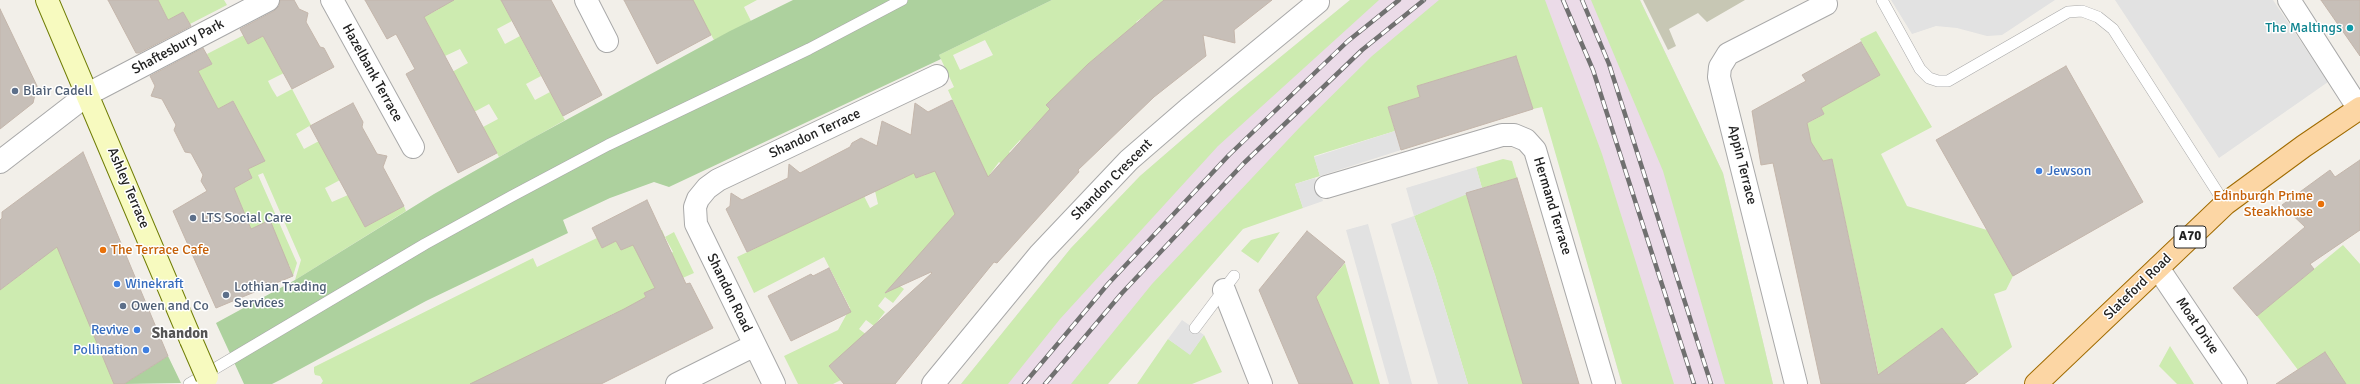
<!DOCTYPE html>
<html>
<head>
<meta charset="utf-8">
<style>
  body { margin:0 }
  canvas { display:block; background:#f2efe9 }
</style>
</head>
<body>
<canvas width="2360" height="384"></canvas>
<script>
const ctx = document.querySelector('canvas').getContext('2d');
ctx.lineJoin = 'round';
function paint(path, color) {
  ctx.fillStyle = color;
  ctx.fill(path, 'evenodd');
}
function shape(rows) {
  const path = new Path2D();
  for (const r of rows) {
    path.moveTo(r[0], r[1]);
    for (let i = 2; i < r.length; i += 2) path.lineTo(r[i], r[i + 1]);
  }
  return path;
}
function strokePath(path, color, width, dash) {
  ctx.strokeStyle = color;
  ctx.lineWidth = width;
  ctx.lineCap = dash ? 'butt' : 'round';
  ctx.setLineDash(dash || []);
  ctx.stroke(path);
}
function label(font, color, halo, rows, align = 'center') {
  ctx.font = font + ' Signika,sans-serif';
  ctx.lineWidth = 3;
  ctx.setLineDash([]);
  ctx.textBaseline = 'middle';
  ctx.strokeStyle = halo;
  ctx.fillStyle = color;
  for (const [text, x, y, turn = 0] of rows) {
    ctx.save();
    ctx.translate(x, y);
    ctx.rotate((+turn || 0) * Math.PI / 180);
    ctx.textAlign = isNaN(turn) ? turn : align;
    if (halo) ctx.strokeText(text, 0, 0);
    ctx.fillText(text, 0, 0);
    ctx.restore();
  }
}
paint(shape([
  [1350,0,1468,0,1284,174,1108,384,961,384,1071,248,1140,176,1228,100],
  [1504,0,1640,0,1723,173,1773,384,1622,384,1539,93]
]), '#ebdbe8');
paint(shape([
  [1643,0,1745,0,1707,22,1698,13,1669,29,1676,46,1668,50]
]), '#c7c7b4');
paint(shape([
  [158,0,224,0,227,5,190,24,183,12,168,20],
  [434,0,501,0,512,21,497,29,505,44,520,36,541,76,526,84,535,100,550,92,565,120,499,157,483,127,498,119,489,104,474,112,452,72,468,63,460,49,445,56,424,17,439,9],
  [674,0,757,0,744,7,751,21,714,40,706,26,691,34],
  [1052,0,1164,0,1160,24,1150,12,1136,22,1146,35,1114,61,1104,50,1069,83,1080,94,1046,105,1057,116,1041,119,1030,130,1037,137,1028,147,1020,140,1009,152,1017,159,1008,169,999,162,990,174,998,180,962,205,952,217,960,224,943,228,896,283,904,289,893,303,885,297,878,306,885,312,874,326,866,320,859,329,867,335,829,366,841,380,833,384,798,384,784,356,838,330,850,308,824,257,754,293,737,257,864,196,870,208,878,204,875,191,914,173,916,178,925,175,973,146,948,90,954,87,939,55],
  [985,40,993,55,960,70,953,55],
  [1350,0,1379,0,1218,146,1060,319,1008,384,961,384,1071,248,1140,176,1228,100],
  [1439,0,1545,0,1602,154,1674,384,1622,384,1542,107,1533,109,1516,56,1417,86,1420,97,1388,107,1395,131,1314,156,1320,176,1295,184,1303,208,1243,229,1108,384,1071,384,1152,284,1301,126,1372,56],
  [1591,0,1640,0,1723,173,1773,384,1725,384,1663,171],
  [1876,31,1932,127,1881,154,1907,206,1987,230,2013,276,2006,290,1994,294,2012,347,1978,374,1942,328,1900,359,1901,363,1880,381,1832,159,1775,172,1773,163,1801,127,1824,114,1821,108,1879,75,1860,39],
  [244,35,248,44,263,36,284,73,268,81,272,89,277,97,292,89,311,125,296,134,304,149,319,141,340,180,325,188,332,202,348,195,365,227,404,206,406,211,295,280,301,260,263,173,258,175,297,263,293,276,289,265,269,273,270,221,251,229,234,188,252,178,248,169,265,160,260,152,246,160,241,115,233,101,218,109,198,71,212,64,207,54],
  [1503,159,1512,161,1517,178,1482,188,1476,167],
  [1466,193,1523,384,1468,384,1435,275,1414,216],
  [662,230,665,237,674,232,694,273,669,284,650,278,656,290,644,293,648,303,639,301,632,305,632,311,620,317,615,313,609,316,609,323,596,329,591,325,483,384,321,384,323,381,320,376,315,375,314,372,314,367,533,258,537,267,597,238,602,248,616,241,621,250],
  [665,237,673,252,657,260,649,244],
  [59,232,114,384,0,384,0,290,39,261,39,258],
  [1280,232,1258,263,1241,251,1251,240],
  [2343,245,2360,264,2360,384,2346,384,2325,352,2298,370,2257,316],
  [1345,263,1380,384,1353,384,1316,297],
  [1204,335,1222,372,1192,384,1137,384,1168,339,1190,354],
  [2170,346,2194,384,2177,384,2159,366]
]), '#cdebb0');
paint(shape([
  [793,0,1052,0,939,55,941,59,669,187,654,182,610,198,563,220,568,233,426,301,280,380,272,384,244,384,216,323,295,280,434,194,531,139,730,31],
  [168,356,181,383,124,384]
]), '#add19e');
paint(shape([
  [1891,0,2055,0,2002,35,1987,36,1957,28,1936,26,1912,34],
  [2115,0,2273,0,2328,82,2219,158],
  [1395,131,1401,150,1320,176,1314,157],
  [1476,167,1482,188,1414,216,1435,275,1468,384,1438,384,1391,224,1414,216,1406,188],
  [1315,178,1323,201,1303,208,1295,184],
  [1368,224,1400,340,1412,384,1389,384,1346,230],
  [1182,320,1204,335,1190,355,1168,339]
]), '#e2e2e2');
const building = shape([
  [108,0,158,0,168,20,183,12,191,26,139,53,136,53,108,0],
  [280,0,294,0,299,9,308,13,306,22,320,47,324,48,334,67,292,89,263,36,248,44,240,29,274,11,279,6,280,0],
  [365,0,454,0,424,17,497,153,458,173,406,74,415,69,396,34,387,39,365,0],
  [501,0,551,0,602,95,563,116,501,0],
  [624,0,693,0,711,35,657,64,624,0],
  [1164,0,1272,0,1234,30,1235,43,1203,35,1206,56,1154,97,1078,170,1079,172,997,263,994,262,895,384,844,384,829,366,932,273,931,272,885,293,955,214,935,171,916,178,914,173,747,252,726,209,730,206,731,193,742,200,788,178,789,164,800,173,850,147,852,143,861,138,877,146,882,121,911,135,915,103,928,112,952,100,988,177,1050,109,1046,105,1088,64,1164,0],
  [2321,0,2360,0,2360,56,2321,0],
  [0,9,37,86,33,103,0,129,0,9],
  [1861,42,1880,75,1821,108,1824,114,1807,123,1811,142,1823,161,1832,159,1878,375,1942,328,1978,374,1964,384,1821,384,1773,163,1761,165,1752,111,1806,81,1802,75,1861,42],
  [203,48,212,64,198,71,218,109,233,101,265,161,248,169,252,178,234,188,251,229,270,220,293,276,216,308,173,211,207,191,201,181,203,175,191,153,185,152,174,130,176,125,162,99,151,96,155,86,150,76,203,48],
  [1516,56,1533,109,1401,150,1388,107,1420,97,1417,86,1516,56],
  [2066,66,2143,202,2013,276,1936,140,2066,66],
  [353,103,363,122,362,127,377,154,387,156,383,167,404,206,365,227,310,126,353,103],
  [83,152,168,356,124,384,114,384,57,247,0,290,0,220,2,218,2,212,83,152],
  [2360,160,2360,230,2310,264,2314,269,2257,316,2233,288,2305,227,2282,205,2330,170,2335,177,2360,160],
  [1517,178,1546,274,1579,384,1523,384,1466,193,1517,178],
  [647,200,686,284,690,283,713,328,601,384,470,384,624,309,646,297,644,293,655,288,633,245,621,250,616,241,602,248,592,228,647,200],
  [1307,231,1345,262,1316,297,1353,384,1299,384,1259,290,1307,231],
  [829,268,851,312,791,341,768,296,811,274,813,276,829,268],
  [2325,352,2346,384,2276,384,2325,352]
]);
paint(building, '#c7bfb8');
strokePath(building, '#c4b6ab', 1);
const lane = shape([
  [1882,0,1920,69,1929,78,1938,81,1948,81,2068,12,2082,11,2098,17,2113,29,2225,204],
  [1195,328,1234,276],
  [189,384,425,244,512,196,608,145,809,49,902,0]
]);
const street = shape([
  [332,0,413,147],
  [586,0,607,41],
  [2289,0,2359,109],
  [0,162,88,94,268,0],
  [1326,187,1502,135,1514,135,1526,140,1535,150,1604,384],
  [2158,268,2236,384],
  [1224,290,1261,384],
  [677,384,755,345],
  [774,384,696,224,695,207,698,199,707,188,718,180,937,76],
  [933,384,1040,254,1129,160,1188,109,1318,2],
  [1796,384,1719,77,1720,67,1728,54,1826,4]
]);
const secondary = shape([
  [47,0,191,340]
]);
const primary = shape([
  [2036,384,2225,204,2304,146,2360,108]
]);
strokePath(lane, '#a9a9a9', 12);
strokePath(street, '#a9a9a9', 24);
strokePath(secondary, '#707d05', 24);
strokePath(primary, '#a06b00', 24);
strokePath(lane, '#fff', 11);
strokePath(street, '#fff', 22);
strokePath(secondary, '#f7fabf', 22);
strokePath(primary, '#fcd6a4', 22);
const rail = shape([
  [1563,0,1593,70,1694,384],
  [1582,0,1609,64,1711,384],
  [1024,384,1108,284,1229,155,1348,41,1399,0],
  [1045,384,1122,293,1244,163,1362,50,1424,0]
]);
strokePath(rail, '#707070', 4.5);
strokePath(rail, '#fff', 3, [9]);
const secondaryBridge = shape([
  [191,340,207,377]
]);
strokePath(secondaryBridge, '#707d05', 24, []);
strokePath(secondaryBridge, '#f7fabf', 22);
for (const [x, y, r, color] of [
  [2350,28,4,"#0f9aa8"],
  [15,91,4,"#5c6f8a"],
  [2039,171,4,"#3f7fe0"],
  [2321,204,4,"#e8710a"],
  [193,218,4,"#5c6f8a"],
  [103,250,4,"#e8710a"],
  [117,284,4,"#3f7fe0"],
  [226,295,4,"#5c6f8a"],
  [123,306,4,"#5c6f8a"],
  [137,330,4,"#3f7fe0"],
  [146,350,4,"#3f7fe0"]
]) {
  const dot = new Path2D();
  dot.arc(x, y, r, 0, 2 * Math.PI);
  ctx.fillStyle = color;
  ctx.fill(dot);
  strokePath(dot, '#fff', 1.5);
}
for (const [x, y, w] of [
  [2190,237,32]
]) {
  const box = new Path2D();
  box.roundRect(x - w / 2, y - 11, w, 22, 3);
  ctx.fillStyle = '#fff';
  ctx.fill(box);
  strokePath(box, '#222', 1);
}
label('bold 13px', '#222', null, [
  ["A70",2190,237]
]);
label('14px', '#0d838f', '#fff', [
  ["The Maltings",2342,28]
], 'right');
label('14px', '#222', '#fff', [
  ["Shaftesbury Park",178,47,-28],
  ["Hazelbank Terrace",372,73,61],
  ["Shandon Terrace",815,134,-25],
  ["Appin Terrace",1742,165,76],
  ["Shandon Crescent",1112,180,-45],
  ["Ashley Terrace",128,188,67],
  ["Hermand Terrace",1552,206,73],
  ["Slateford Road",2138,287,-44],
  ["Shandon Road",729,293,64],
  ["Moat Drive",2197,326,56]
]);
label('14px', '#4e5e75', '#fff', [
  ["Blair Cadell",23,91],
  ["LTS Social Care",201,218],
  ["Lothian Trading",234,287],
  ["Services",234,303],
  ["Owen and Co",131,306]
], 'left');
label('14px', '#366cbe', '#fff', [
  ["Jewson",2047,171],
  ["Winekraft",125,284],
  ["Revive",129,330,"right"],
  ["Pollination",138,350,"right"]
], 'left');
label('14px', '#c56008', '#fff', [
  ["Edinburgh Prime",2313,196],
  ["Steakhouse",2313,212],
  ["The Terrace Cafe",111,250,"left"]
], 'right');
label('bold 15px', '#555', '#fff', [
  ["Shandon",180,334]
]);
</script>
</body>
</html>
